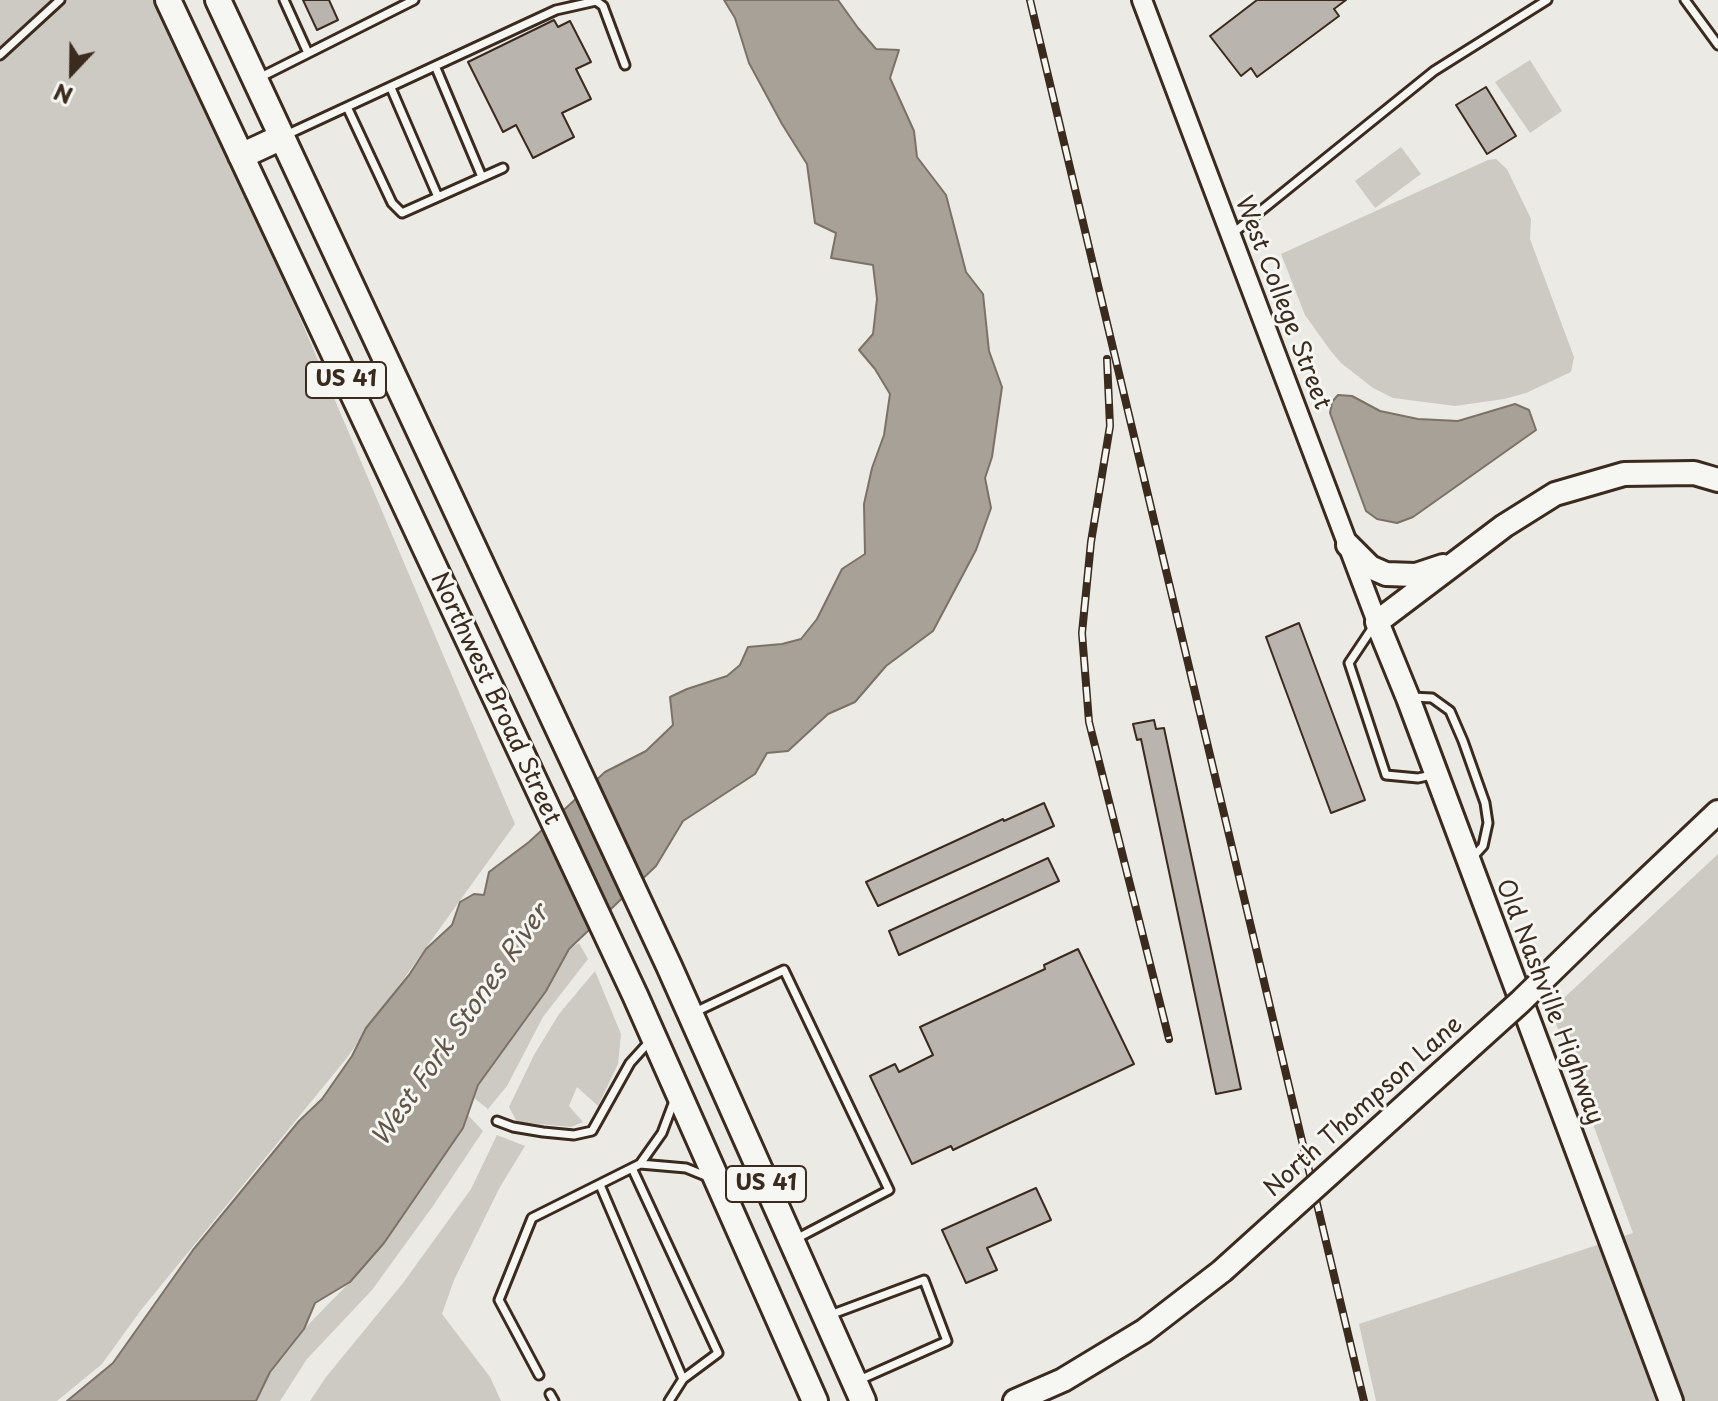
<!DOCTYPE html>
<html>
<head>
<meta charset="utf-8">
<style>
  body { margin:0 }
  #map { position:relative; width:1718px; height:1401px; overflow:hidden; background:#ebeae5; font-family:"Playpen Sans",sans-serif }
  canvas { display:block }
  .north { position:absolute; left:32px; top:32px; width:80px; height:80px; -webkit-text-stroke:6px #f6f6f2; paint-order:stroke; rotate:202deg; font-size:22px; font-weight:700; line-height:32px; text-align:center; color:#3b2a1e }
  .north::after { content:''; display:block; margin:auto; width:28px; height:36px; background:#3b2a1e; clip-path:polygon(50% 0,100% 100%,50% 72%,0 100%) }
</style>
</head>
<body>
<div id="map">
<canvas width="1718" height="1401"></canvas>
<div class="north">N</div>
</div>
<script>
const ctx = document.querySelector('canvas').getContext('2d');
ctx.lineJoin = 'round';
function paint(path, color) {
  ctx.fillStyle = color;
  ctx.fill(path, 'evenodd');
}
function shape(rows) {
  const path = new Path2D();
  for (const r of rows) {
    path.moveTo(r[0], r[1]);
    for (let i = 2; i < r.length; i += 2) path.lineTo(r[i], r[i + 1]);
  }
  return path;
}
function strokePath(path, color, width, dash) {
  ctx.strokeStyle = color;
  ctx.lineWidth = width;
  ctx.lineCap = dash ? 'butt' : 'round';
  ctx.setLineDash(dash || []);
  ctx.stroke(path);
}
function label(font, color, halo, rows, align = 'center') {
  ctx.font = font + ' "Playpen Sans",sans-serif';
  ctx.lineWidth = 6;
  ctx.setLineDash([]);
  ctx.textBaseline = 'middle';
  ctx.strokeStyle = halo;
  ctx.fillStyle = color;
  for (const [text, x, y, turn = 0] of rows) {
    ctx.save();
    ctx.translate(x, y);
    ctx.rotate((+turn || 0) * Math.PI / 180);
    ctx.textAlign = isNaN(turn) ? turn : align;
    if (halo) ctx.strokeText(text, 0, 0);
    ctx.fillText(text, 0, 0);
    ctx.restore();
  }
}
paint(shape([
  [0,0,165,0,515,824,346,1059,141,1310,102,1364,57,1401,0,1401],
  [1530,60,1562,111,1530,133,1495,82],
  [1401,147,1421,174,1375,208,1355,181],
  [1496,159,1507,169,1531,219,1530,239,1574,357,1571,372,1526,393,1504,399,1455,406,1393,398,1373,388,1341,363,1330,350,1305,315,1281,254,1488,160],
  [1718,854,1718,1401,1376,1401,1359,1324,1633,1233,1551,1010],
  [579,943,588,959,543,1017,507,1086,488,1109,474,1098,478,1085,546,991,569,949],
  [595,971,621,1034,618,1064,598,1106,577,1087,569,1106,583,1122,571,1127,517,1122,509,1107,534,1055,559,1014],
  [467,1114,483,1131,433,1206,372,1290,307,1359,280,1401,256,1401,270,1372,304,1329,350,1282,384,1243,463,1128],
  [497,1135,525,1146,500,1187,454,1280,442,1314,490,1377,501,1401,310,1401,326,1377,403,1283,471,1189]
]), '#cdcac4');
const water = shape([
  [724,0,838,0,858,28,876,49,899,50,890,78,914,131,917,157,946,195,966,272,983,294,989,351,1002,387,992,457,985,478,991,508,976,550,933,631,886,666,855,702,828,714,788,751,767,753,755,774,683,821,656,866,569,949,546,991,478,1085,463,1128,384,1243,350,1282,315,1303,304,1329,270,1372,256,1401,67,1401,113,1363,193,1250,299,1121,322,1099,352,1056,366,1028,409,975,426,949,452,925,460,902,474,894,484,895,489,872,529,842,605,772,646,751,673,725,670,697,687,689,727,676,740,665,748,647,782,644,801,639,817,619,842,569,865,554,864,504,872,468,884,435,890,394,875,369,859,350,873,334,877,299,873,265,831,258,836,233,815,223,807,164,782,124,749,63,735,18,724,0],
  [1338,395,1352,396,1380,411,1418,419,1458,421,1515,404,1529,410,1536,430,1413,517,1397,523,1377,519,1366,511,1330,413,1332,402,1338,395]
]);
paint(water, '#a8a198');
strokePath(water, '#7c7167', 2);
const building = shape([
  [303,0,329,0,338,20,317,30,303,0],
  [1257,0,1346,0,1334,9,1339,16,1257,77,1251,68,1241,76,1210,36,1257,0],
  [554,20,558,27,570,21,591,62,576,69,591,99,562,113,574,137,533,158,516,125,503,132,468,62,554,20],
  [1486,87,1516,136,1487,154,1456,105,1486,87],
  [1299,623,1365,800,1331,813,1266,637,1299,623],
  [1154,720,1156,729,1164,728,1241,1089,1216,1094,1141,739,1137,740,1133,724,1154,720],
  [1044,803,1054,826,878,906,866,882,1003,819,1004,821,1044,803],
  [1048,858,1059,881,899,955,889,931,1048,858],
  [1078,949,1134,1064,953,1150,951,1146,912,1164,870,1076,895,1064,899,1072,933,1055,920,1027,1045,969,1044,965,1078,949],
  [1036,1188,1051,1220,987,1248,997,1270,966,1283,942,1230,1036,1188]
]);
paint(building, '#bab4ae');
strokePath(building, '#3b2a1e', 2);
const service = shape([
  [284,0,308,53],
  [1685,0,1718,45],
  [0,55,60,0],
  [436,68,482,177],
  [257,79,414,0],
  [391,88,438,197],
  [348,109,392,203,402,213,503,168],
  [284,136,556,10,596,1,603,6,625,65],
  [1232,234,1434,71,1547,0],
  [1373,627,1349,663,1386,775,1418,778,1432,775],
  [1412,697,1432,698,1450,711,1463,741,1485,803,1488,823,1483,846,1473,857],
  [693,1013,784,970,889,1190,794,1240],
  [497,1121,513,1127,543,1132,574,1135,592,1131,630,1063,649,1042],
  [640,1164,686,1168,708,1177],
  [632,1168,718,1353,683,1379],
  [600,1185,683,1379,669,1401],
  [830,1315,924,1280,947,1341,857,1381],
  [539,1375,499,1300,532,1218,640,1164,662,1133,674,1101],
  [550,1394,554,1401]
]);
const tertiary = shape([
  [1142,0,1377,622]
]);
const secondary = shape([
  [1348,545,1370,567,1386,574,1416,575,1443,566],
  [1600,924,1718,812],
  [1015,1401,1063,1380,1144,1331,1222,1271],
  [1671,1401,1408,698,1377,622,1504,526,1555,494,1624,474,1694,473,1718,480]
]);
const primary = shape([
  [168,0,635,995,815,1401],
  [218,0,669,966,863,1401],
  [241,156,282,137]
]);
strokePath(service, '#3b2a1e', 13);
strokePath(tertiary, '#3b2a1e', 24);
strokePath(secondary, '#3b2a1e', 28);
strokePath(primary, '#3b2a1e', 30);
strokePath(service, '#f6f6f2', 7);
strokePath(tertiary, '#f6f6f2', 18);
strokePath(secondary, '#f6f6f2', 22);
strokePath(primary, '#f6f6f2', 24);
const rail = shape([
  [1030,0,1364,1401],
  [1107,359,1110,426,1091,542,1082,633,1089,722,1169,1039]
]);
strokePath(rail, '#3b2a1e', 8);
strokePath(rail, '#f6f6f2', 5, [15]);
const secondaryBridge = shape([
  [1222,1271,1520,1002,1600,924]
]);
strokePath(secondaryBridge, '#3b2a1e', 28, []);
strokePath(secondaryBridge, '#f6f6f2', 22);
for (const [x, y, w] of [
  [346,380,80],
  [766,1184,80]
]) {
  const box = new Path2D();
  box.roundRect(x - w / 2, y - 18, w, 36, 6);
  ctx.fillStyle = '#f6f6f2';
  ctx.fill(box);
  strokePath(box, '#3b2a1e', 2);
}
label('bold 22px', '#3b2a1e', null, [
  ["US 41",346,380],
  ["US 41",766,1184]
]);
label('24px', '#3b2a1e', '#f6f6f2', [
  ["West College Street",1282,303,69],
  ["Northwest Broad Street",495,699,65],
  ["Old Nashville Highway",1549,1002,69],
  ["North Thompson Lane",1364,1107,-42]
]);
label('italic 26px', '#615449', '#f6f6f2', [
  ["West Fork Stones River",461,1026,-55]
]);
</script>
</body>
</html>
